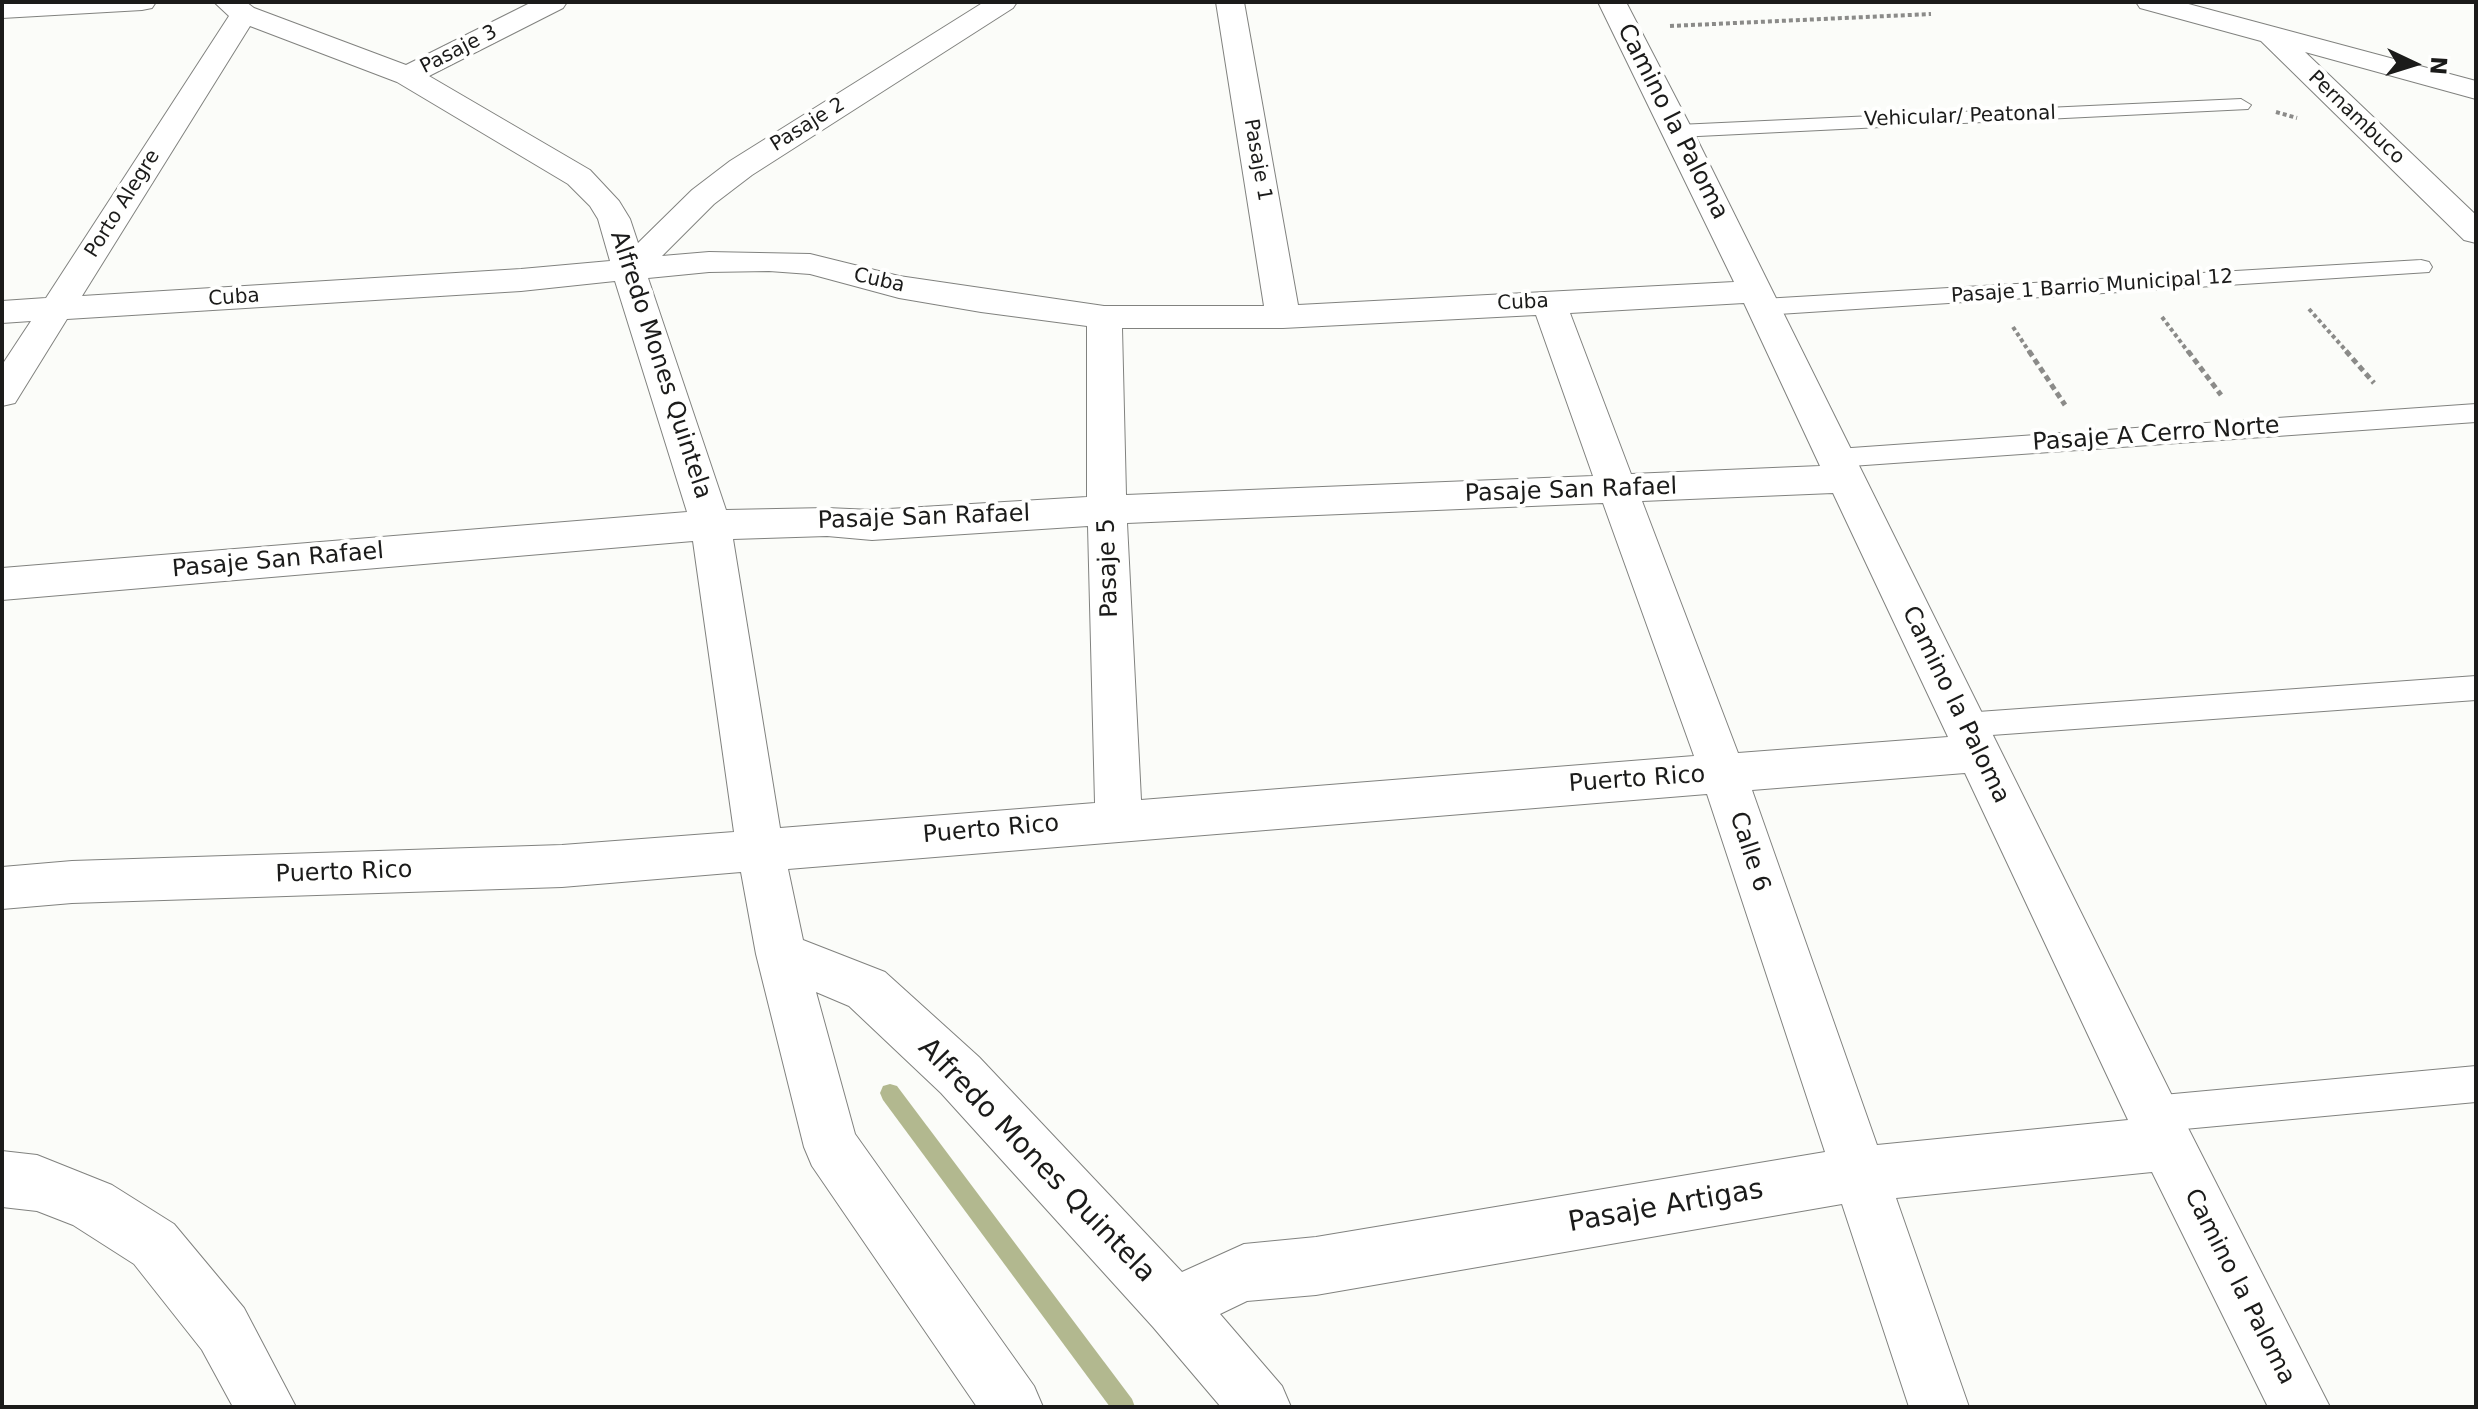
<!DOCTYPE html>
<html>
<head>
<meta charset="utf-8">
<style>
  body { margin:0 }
  #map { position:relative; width:2478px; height:1409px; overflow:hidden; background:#fbfcf9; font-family:"DejaVu Sans",sans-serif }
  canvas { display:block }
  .frame { position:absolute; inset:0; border:4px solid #1b1b1a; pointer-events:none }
  .north { position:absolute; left:2374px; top:24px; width:80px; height:80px; -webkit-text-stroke:6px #fffffe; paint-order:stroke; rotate:94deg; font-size:22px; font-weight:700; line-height:32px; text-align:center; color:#1b1b1a }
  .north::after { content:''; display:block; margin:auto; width:28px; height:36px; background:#1b1b1a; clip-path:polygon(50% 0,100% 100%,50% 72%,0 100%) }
</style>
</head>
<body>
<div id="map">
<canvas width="2478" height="1409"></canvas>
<div class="frame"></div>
<div class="north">N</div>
</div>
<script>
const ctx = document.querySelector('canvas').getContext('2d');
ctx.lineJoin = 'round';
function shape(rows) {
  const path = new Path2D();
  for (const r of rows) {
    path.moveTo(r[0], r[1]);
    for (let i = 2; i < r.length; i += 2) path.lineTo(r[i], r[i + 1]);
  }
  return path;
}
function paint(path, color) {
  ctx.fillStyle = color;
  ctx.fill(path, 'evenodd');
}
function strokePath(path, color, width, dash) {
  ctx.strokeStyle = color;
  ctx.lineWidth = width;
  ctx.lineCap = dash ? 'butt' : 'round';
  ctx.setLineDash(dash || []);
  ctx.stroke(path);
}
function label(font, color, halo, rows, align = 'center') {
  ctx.font = font + ' "DejaVu Sans",sans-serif';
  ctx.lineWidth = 8;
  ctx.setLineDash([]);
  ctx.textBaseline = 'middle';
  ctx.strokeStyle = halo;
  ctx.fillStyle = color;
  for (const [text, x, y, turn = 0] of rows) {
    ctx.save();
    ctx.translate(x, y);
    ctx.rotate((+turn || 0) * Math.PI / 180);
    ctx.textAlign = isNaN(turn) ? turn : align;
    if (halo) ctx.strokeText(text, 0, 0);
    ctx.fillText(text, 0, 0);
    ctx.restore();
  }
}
paint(shape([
  [890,1084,897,1086,1132,1399,1135,1407,1110,1407,883,1100,880,1093,883,1086,890,1084]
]), '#b2b88f');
const service = shape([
  [2241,99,2251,105,2248,109,1678,137,1668,131,1678,125,2241,99],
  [2421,260,2429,262,2432,267,2429,272,1763,315,1755,312,1751,307,1755,302,1763,299,2421,260],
  [2476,404,2476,422,1837,467,1828,464,1824,458,1828,452,1837,449,2476,404],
  [2476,676,2476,700,1964,737,1953,734,1949,725,1953,716,1964,713,2476,676],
  [2476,1066,2476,1102,2152,1132,2139,1127,2134,1114,2139,1101,2152,1096,2476,1066]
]);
const minor = shape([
  [2,2,156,2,152,8,142,10,2,18,2,2],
  [214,2,246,2,254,8,406,65,532,2,567,2,563,8,429,76,590,170,619,201,630,219,638,243,692,190,730,161,984,2,1017,2,1013,8,752,175,714,204,662,256,709,252,810,254,899,276,1104,306,1264,306,1216,2,1244,2,1298,305,1734,282,1598,2,1626,2,1693,131,2186,1124,2330,1407,2268,1407,2152,1172,1896,1198,1969,1407,1909,1407,1842,1204,1316,1295,1247,1301,1220,1314,1282,1386,1291,1407,1221,1407,1153,1327,941,1093,849,1006,816,992,855,1134,1034,1386,1043,1407,977,1407,812,1166,804,1147,756,954,741,872,562,887,72,903,2,909,2,867,72,861,562,845,734,832,693,541,2,600,2,568,687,512,615,281,521,291,67,319,15,403,2,406,2,365,31,321,2,323,2,301,46,298,229,16,214,2],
  [250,26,397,82,568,184,590,206,598,219,610,261,521,269,82,296,250,26],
  [769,271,810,274,899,298,981,312,1087,326,1087,497,872,510,827,508,726,510,648,278,709,272,769,271],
  [1744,303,1820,466,1631,474,1570,313,1744,303],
  [1536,315,1593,476,1126,495,1122,328,1283,328,1536,315],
  [1833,493,1948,737,1738,753,1642,501,1833,493],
  [1603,503,1694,756,1141,800,1127,523,1603,503],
  [1088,526,1095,803,780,828,733,539,827,536,872,540,1088,526],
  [1965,773,2128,1120,1877,1145,1752,790,1965,773],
  [1707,794,1825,1152,1316,1237,1244,1244,1182,1272,979,1057,885,972,803,940,788,869,1707,794],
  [2136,2,2181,2,2476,81,2476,99,2305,52,2476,215,2476,243,2464,240,2261,41,2140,8,2136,2],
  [2,1151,37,1155,112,1185,174,1224,244,1308,296,1407,233,1407,202,1350,134,1264,73,1225,37,1211,2,1207,2,1151]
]);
strokePath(service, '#81827f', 2);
strokePath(minor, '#81827f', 2);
strokePath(shape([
  [1670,26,1931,14],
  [2276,112,2297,118],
  [2309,309,2348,353],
  [2162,317,2189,353],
  [2013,327,2030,353]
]), '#8b8b89', 4, [4, 3]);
strokePath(shape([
  [2029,351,2065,405],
  [2188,351,2221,395],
  [2346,351,2374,383]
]), '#8b8b89', 5, [6, 4]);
paint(service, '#fff');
paint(minor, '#fff');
label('20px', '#1b1b1a', '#fffffe', [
  ["Pasaje 3",459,50,-27],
  ["Vehicular/ Peatonal",1960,117,-2],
  ["Pernambuco",2356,118,44],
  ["Pasaje 2",808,125,-32],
  ["Pasaje 1",1257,160,80],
  ["Porto Alegre",123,204,-58],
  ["Cuba",879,281,13],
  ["Pasaje 1 Barrio Municipal 12",2092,287,-4],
  ["Cuba",234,298,-4],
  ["Cuba",1523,303,-3]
]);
label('24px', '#1b1b1a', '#fffffe', [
  ["Camino la Paloma",1672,122,63],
  ["Alfredo Mones Quintela",660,365,72],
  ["Pasaje A Cerro Norte",2156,435,-4],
  ["Pasaje San Rafael",1571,491,-2],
  ["Pasaje San Rafael",924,518,-2],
  ["Pasaje San Rafael",278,561,-5],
  ["Pasaje 5",1109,568,-92],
  ["Camino la Paloma",1955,705,64],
  ["Puerto Rico",1637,780,-4],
  ["Puerto Rico",991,830,-5],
  ["Calle 6",1749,852,72],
  ["Puerto Rico",344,873,-2],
  ["Camino la Paloma",2239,1287,63]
]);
label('28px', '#1b1b1a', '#fffffe', [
  ["Alfredo Mones Quintela",1036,1161,46],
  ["Pasaje Artigas",1666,1207,-10]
]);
</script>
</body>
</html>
